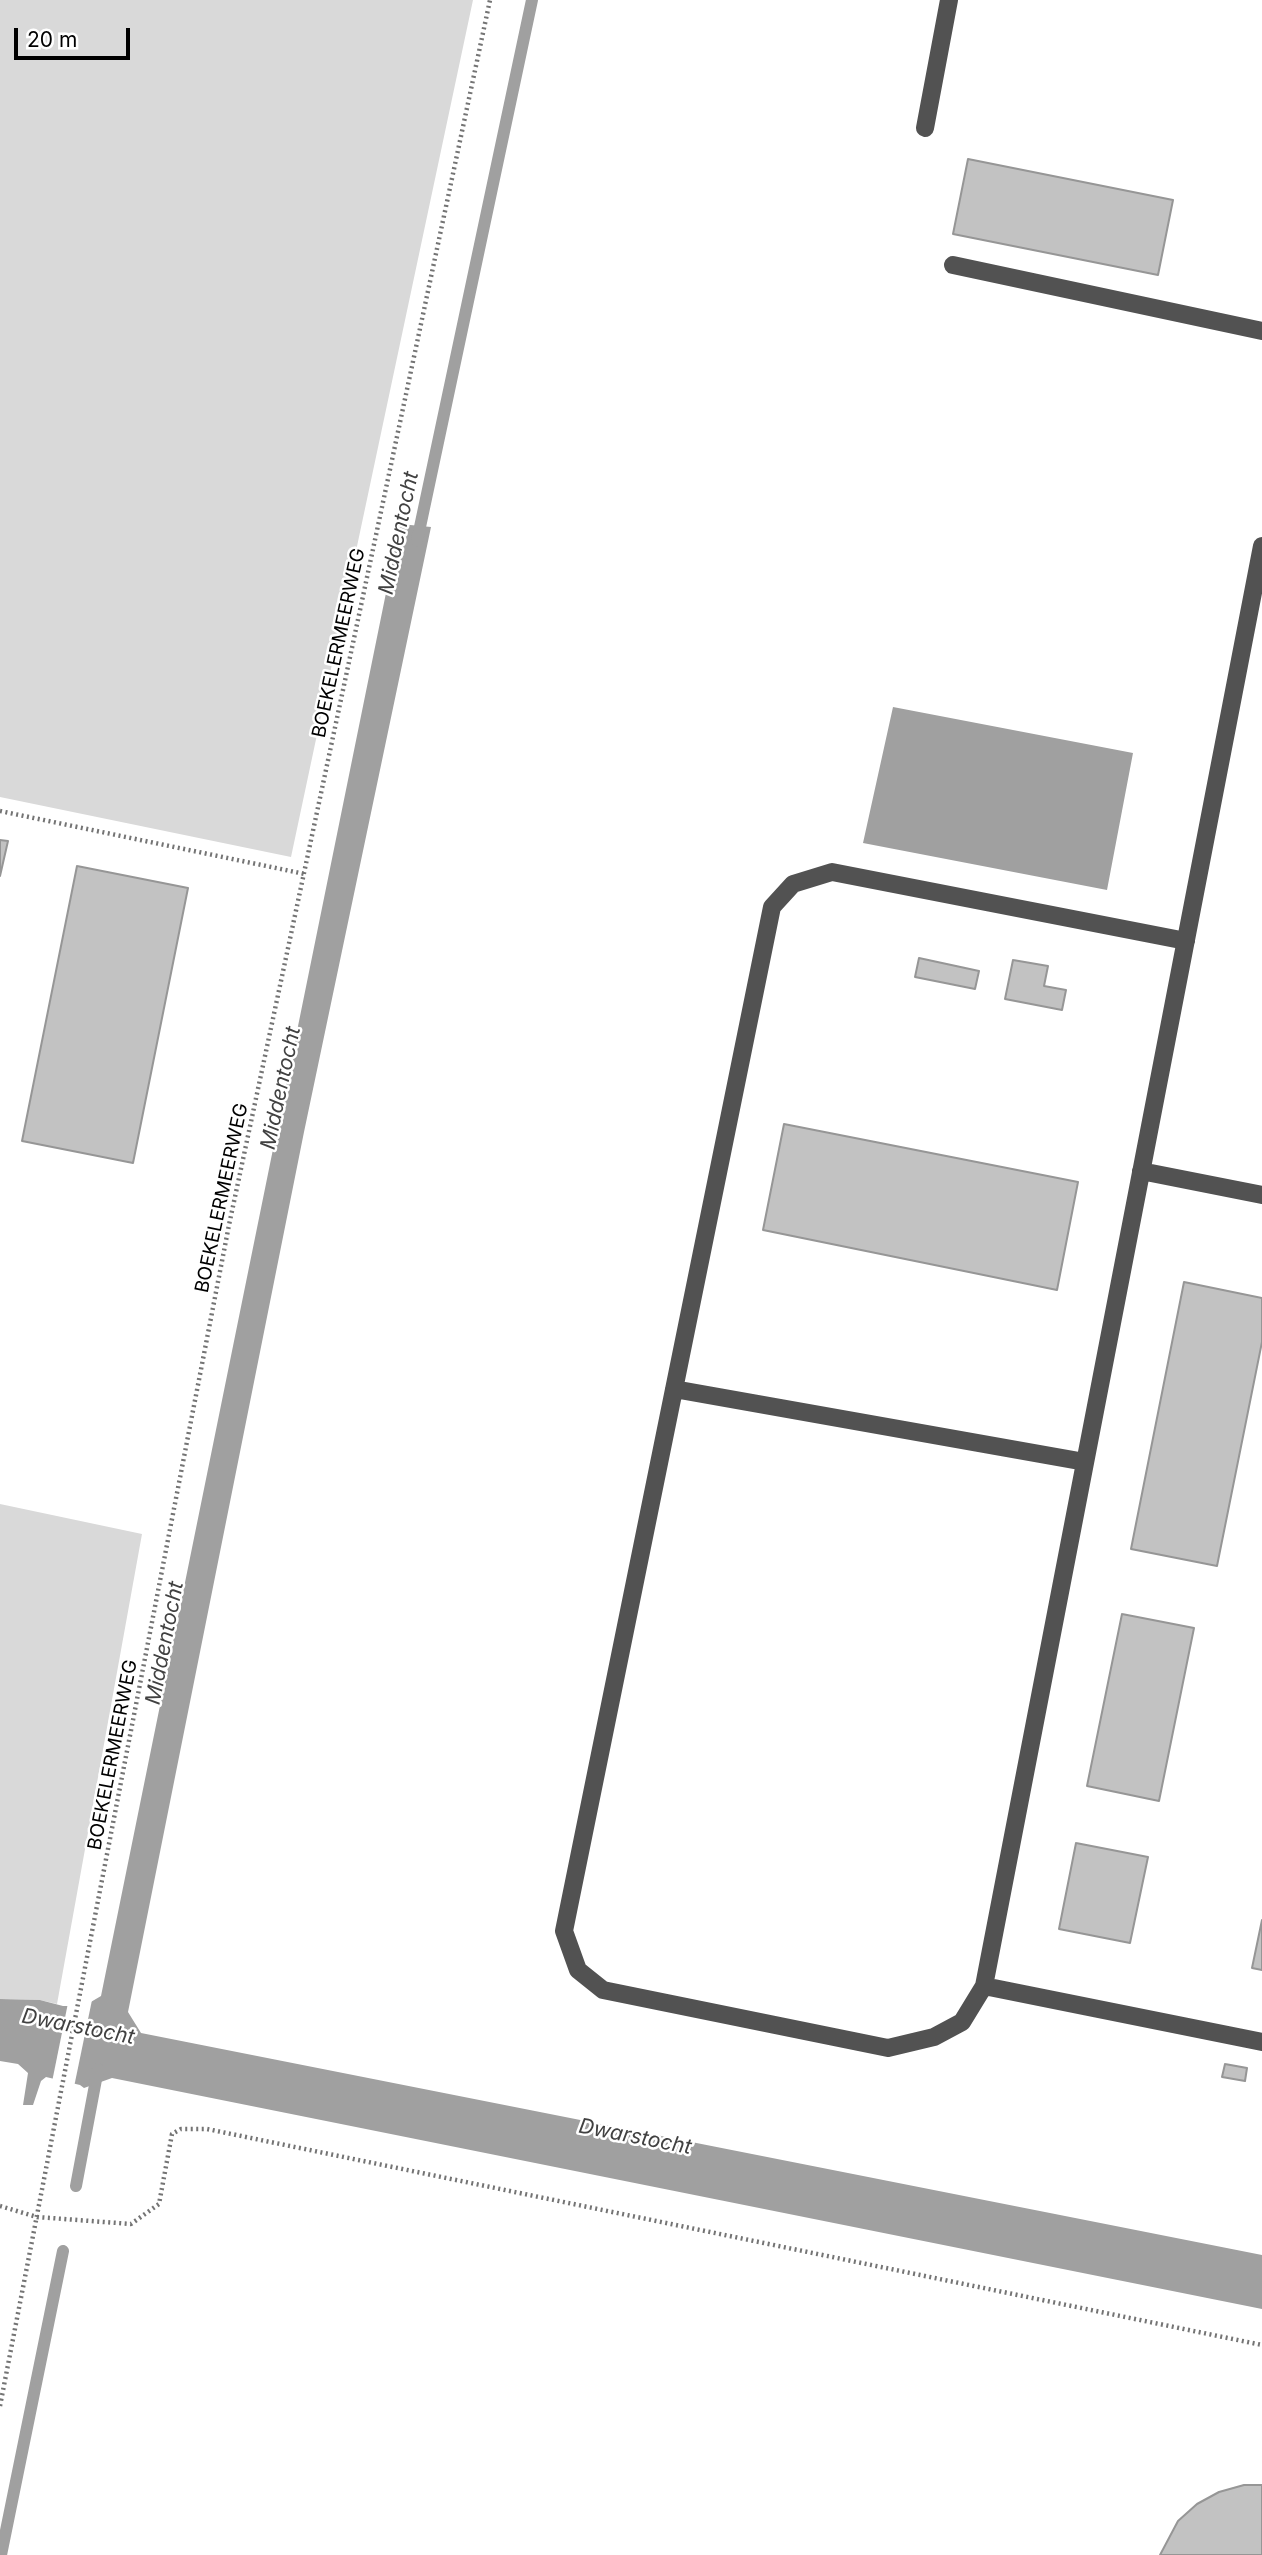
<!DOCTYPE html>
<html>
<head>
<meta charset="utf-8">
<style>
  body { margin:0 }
  #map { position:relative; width:1262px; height:2555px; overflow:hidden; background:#fff; font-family:Inter,sans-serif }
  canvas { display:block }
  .scale { position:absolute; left:14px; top:28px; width:116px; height:32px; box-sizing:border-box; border:4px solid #000; border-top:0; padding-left:9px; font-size:21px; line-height:24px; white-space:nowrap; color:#000; -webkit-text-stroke:5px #fff; paint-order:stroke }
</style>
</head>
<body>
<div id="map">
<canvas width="1262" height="2555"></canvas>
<div class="scale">20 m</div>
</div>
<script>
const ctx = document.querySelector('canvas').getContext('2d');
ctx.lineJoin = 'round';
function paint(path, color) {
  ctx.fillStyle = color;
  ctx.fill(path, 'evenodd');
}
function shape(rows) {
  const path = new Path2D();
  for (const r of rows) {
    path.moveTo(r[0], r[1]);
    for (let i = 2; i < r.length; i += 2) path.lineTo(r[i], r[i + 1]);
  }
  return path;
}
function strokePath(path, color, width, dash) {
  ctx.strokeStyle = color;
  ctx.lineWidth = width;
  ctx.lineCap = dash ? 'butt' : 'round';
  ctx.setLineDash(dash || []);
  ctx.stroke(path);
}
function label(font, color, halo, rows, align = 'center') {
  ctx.font = font + ' Inter,sans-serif';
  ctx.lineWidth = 5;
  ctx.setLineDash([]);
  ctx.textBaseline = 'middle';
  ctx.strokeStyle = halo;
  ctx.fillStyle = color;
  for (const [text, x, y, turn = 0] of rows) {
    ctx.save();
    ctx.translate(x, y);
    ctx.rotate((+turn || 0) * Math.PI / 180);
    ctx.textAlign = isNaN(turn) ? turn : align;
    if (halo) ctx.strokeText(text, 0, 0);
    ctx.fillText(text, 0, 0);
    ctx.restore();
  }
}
paint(shape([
  [0,0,473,0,291,857,0,797],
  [0,1504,142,1534,57,2004,40,2000,0,1999]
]), '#d9d9d9');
paint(shape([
  [400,524,431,527,304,1132,128,2012,141,2033,1262,2255,1262,2309,112,2078,84,2088,80,2085,46,2077,41,2081,33,2105,23,2105,28,2073,18,2064,0,2061,0,1999,40,2000,63,2006,84,2006,101,1996],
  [893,707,1133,753,1107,890,863,843]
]), '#a0a0a0');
paint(shape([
  [92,2000,74,2087,52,2082,68,2003]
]), '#fff');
strokePath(shape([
  [417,541,532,0],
  [76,2186,98,2069],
  [1,2555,63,2251]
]), '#a0a0a0', 12);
const building = shape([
  [968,159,1173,200,1158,275,953,234,968,159],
  [0,840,8,841,0,876,0,840],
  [77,866,188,888,133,1163,22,1141,77,866],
  [919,958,979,971,975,989,915,977,919,958],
  [1013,960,1048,966,1044,986,1066,990,1062,1010,1005,999,1013,960],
  [784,1124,1078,1182,1057,1290,763,1230,784,1124],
  [1184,1282,1262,1298,1262,1342,1217,1566,1131,1549,1184,1282],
  [1122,1614,1194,1628,1159,1801,1087,1786,1122,1614],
  [1076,1843,1148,1857,1130,1943,1059,1929,1076,1843],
  [1262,1920,1262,1970,1252,1968,1262,1920],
  [1225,2064,1247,2068,1245,2081,1222,2077,1225,2064],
  [1244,2485,1262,2485,1262,2555,1160,2555,1178,2521,1197,2504,1219,2492,1244,2485]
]);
paint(building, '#c2c2c2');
strokePath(building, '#969696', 2);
strokePath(shape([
  [0,811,305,874],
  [0,2206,37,2217,131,2224,159,2204,172,2134,181,2129,207,2129,1262,2345],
  [0,2406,229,1225,490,0]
]), '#747474', 4.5, [2, 3.5]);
strokePath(shape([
  [925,128,949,0],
  [953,265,1262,331],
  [1186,941,832,872,793,884,772,907,564,1931,578,1970,603,1990,888,2048,934,2037,962,2022,984,1986,1262,546],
  [1141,1171,1262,1195],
  [674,1389,1085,1462],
  [984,1986,1262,2042]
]), '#525252', 18);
label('19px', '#000', '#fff', [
  ["BOEKELERMEERWEG",339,643,-78],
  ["BOEKELERMEERWEG",222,1198,-78],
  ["BOEKELERMEERWEG",113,1755,-79]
]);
label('italic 21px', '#414141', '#fff', [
  ["Middentocht",399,533,-78],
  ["Middentocht",281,1088,-78],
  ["Middentocht",165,1643,-79],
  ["Dwarstocht",78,2027,11],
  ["Dwarstocht",635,2137,11]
]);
</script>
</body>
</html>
